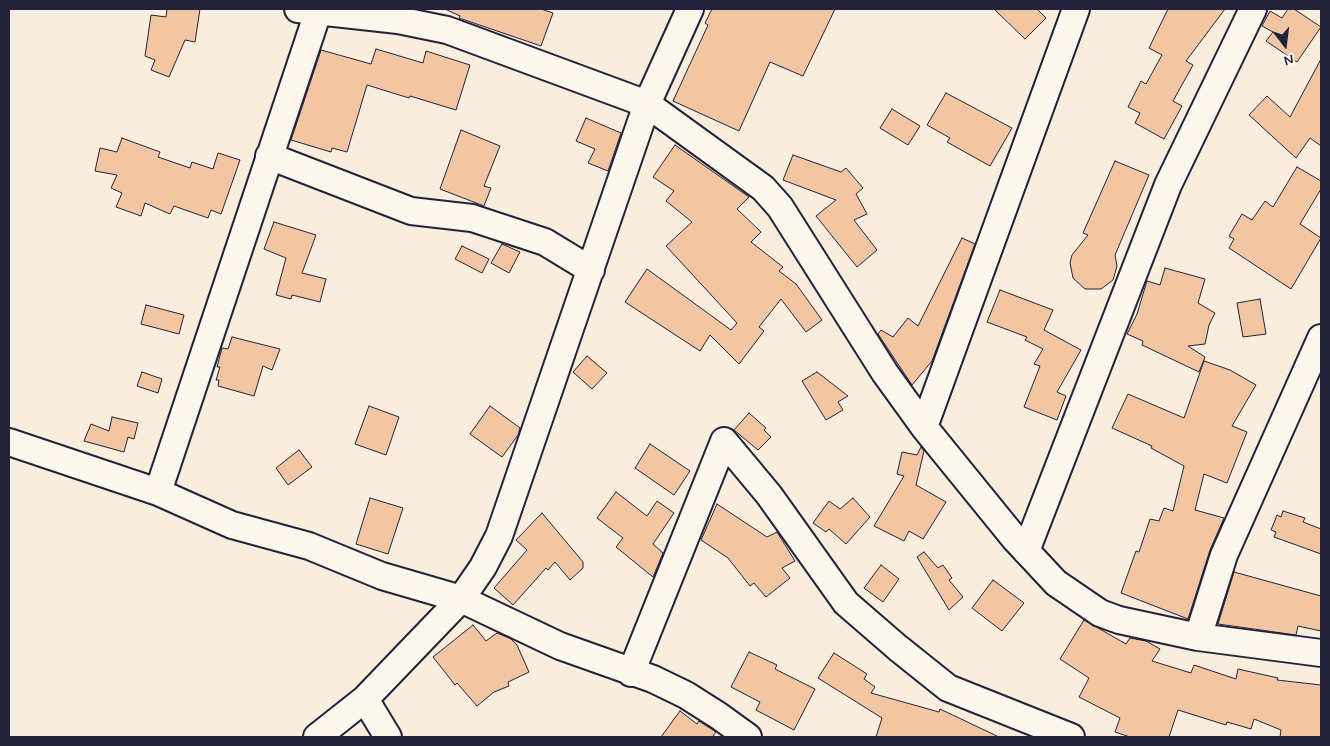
<!DOCTYPE html>
<html>
<head>
<meta charset="utf-8">
<style>
  body { margin:0 }
  #map { position:relative; width:1330px; height:746px; overflow:hidden; background:#f9eddd; font-family:Mynerve,sans-serif }
  canvas { display:block }
  .frame { position:absolute; inset:0; border:10px solid #22223b; pointer-events:none }
  .north { position:absolute; left:1260px; top:20px; width:50px; height:50px; -webkit-text-stroke:4px #fbf7ec; paint-order:stroke; rotate:165deg; font-size:14px; font-weight:700; line-height:20px; text-align:center; color:#22223b }
  .north::after { content:''; display:block; margin:auto; width:18px; height:22px; background:#22223b; clip-path:polygon(50% 0,100% 100%,50% 72%,0 100%) }
</style>
</head>
<body>
<div id="map">
<canvas width="1330" height="746"></canvas>
<div class="frame"></div>
<div class="north">N</div>
</div>
<script>
const ctx = document.querySelector('canvas').getContext('2d');
ctx.lineJoin = 'round';
function paint(path, color) {
  ctx.fillStyle = color;
  ctx.fill(path, 'evenodd');
}
function shape(rows) {
  const path = new Path2D();
  for (const r of rows) {
    path.moveTo(r[0], r[1]);
    for (let i = 2; i < r.length; i += 2) path.lineTo(r[i], r[i + 1]);
  }
  return path;
}
function strokePath(path, color, width, dash) {
  ctx.strokeStyle = color;
  ctx.lineWidth = width;
  ctx.lineCap = dash ? 'butt' : 'round';
  ctx.setLineDash(dash || []);
  ctx.stroke(path);
}
const building = shape([
  [167,9,200,9,195,42,185,40,169,77,151,70,155,60,145,56,151,15,166,17,167,9],
  [445,9,541,9,553,13,541,46,459,18,460,16,445,9],
  [712,9,835,9,803,76,770,62,739,131,673,101,708,25,705,23,712,9],
  [994,9,1037,9,1046,18,1025,39,994,9],
  [1168,9,1225,9,1186,61,1193,65,1173,101,1182,106,1164,139,1135,123,1140,113,1128,107,1141,81,1146,84,1162,55,1149,48,1168,9],
  [1288,9,1294,9,1321,27,1297,62,1266,41,1273,32,1262,26,1270,11,1282,18,1288,9],
  [376,49,423,63,426,51,470,65,456,110,410,96,409,98,367,85,347,152,332,148,331,152,291,140,321,50,371,64,376,49],
  [1321,59,1321,146,1310,138,1296,158,1249,115,1267,96,1290,117,1321,59],
  [946,93,1012,128,990,166,947,142,950,138,927,125,946,93],
  [892,109,920,126,908,145,880,128,892,109],
  [586,118,621,133,608,171,588,163,595,149,576,141,586,118],
  [461,130,500,146,484,186,491,188,484,206,440,189,461,130],
  [122,138,160,152,158,157,190,168,192,162,213,169,218,153,240,160,221,214,211,210,208,218,174,206,170,214,145,203,141,216,116,207,122,193,111,188,117,175,95,171,100,148,117,152,122,138],
  [675,145,749,197,737,209,761,232,751,242,783,267,779,271,796,284,822,320,806,332,781,299,759,327,764,331,739,364,710,335,700,351,625,302,647,269,731,330,737,323,666,246,692,222,666,201,674,191,653,177,675,145],
  [793,155,841,172,846,168,863,188,856,194,867,214,854,220,877,250,857,267,816,216,836,200,783,180,793,155],
  [1115,161,1149,175,1115,255,1117,266,1113,280,1101,289,1085,289,1073,278,1070,263,1072,255,1088,235,1083,233,1115,161],
  [1297,167,1321,181,1321,189,1300,224,1321,238,1291,289,1229,248,1234,239,1229,236,1242,214,1252,220,1265,201,1273,207,1297,167],
  [274,222,316,235,302,273,326,279,320,302,292,295,291,299,276,295,286,258,264,249,274,222],
  [962,238,975,244,932,361,912,385,878,334,881,330,893,337,908,318,918,326,962,238],
  [502,244,520,252,509,273,491,263,502,244],
  [462,246,489,259,482,273,455,259,462,246],
  [1165,268,1205,279,1198,303,1215,313,1209,325,1205,344,1188,346,1205,357,1199,372,1142,345,1143,341,1127,334,1137,314,1147,281,1160,285,1165,268],
  [1000,290,1053,310,1044,330,1081,350,1057,392,1066,396,1057,420,1024,407,1040,366,1034,364,1043,349,1025,340,1027,337,987,322,1000,290],
  [1260,299,1266,334,1243,337,1237,303,1260,299],
  [146,305,184,315,179,334,141,324,146,305],
  [232,337,280,349,272,370,263,366,254,396,218,386,219,380,216,380,220,367,217,367,222,348,228,349,232,337],
  [587,356,607,373,592,389,573,372,587,356],
  [1204,361,1230,370,1256,385,1232,426,1247,432,1227,483,1204,474,1195,510,1224,518,1210,550,1188,619,1121,593,1136,551,1139,552,1150,519,1159,521,1164,508,1173,511,1184,466,1151,448,1152,446,1112,428,1128,394,1184,418,1204,361],
  [142,372,162,379,158,393,137,386,142,372],
  [817,372,848,396,838,402,843,410,826,420,802,381,817,372],
  [369,406,399,417,386,455,355,444,369,406],
  [490,406,520,428,518,435,502,457,470,434,490,406],
  [749,413,766,428,764,430,771,437,758,450,734,430,749,413],
  [112,417,138,423,134,439,128,437,124,452,84,441,91,424,109,431,112,417],
  [650,444,690,471,674,495,635,468,650,444],
  [921,447,924,451,916,485,946,502,923,539,909,531,904,541,874,526,904,476,897,474,902,452,917,455,921,447],
  [299,450,312,467,288,485,276,468,299,450],
  [616,492,647,516,657,501,674,513,653,544,663,553,653,577,616,547,623,538,597,518,616,492],
  [370,498,403,508,388,554,356,544,370,498],
  [853,498,870,517,846,544,829,529,826,532,813,523,829,501,840,509,853,498],
  [717,504,767,537,777,532,795,561,782,568,790,578,766,597,754,583,750,586,728,558,701,540,717,504],
  [1283,511,1305,518,1303,522,1321,529,1321,554,1274,537,1276,532,1271,530,1277,515,1281,517,1283,511],
  [542,513,583,562,583,568,570,580,555,562,548,570,546,568,513,605,494,588,527,550,516,540,542,513],
  [924,552,938,568,943,565,952,578,949,580,963,597,949,610,917,557,924,552],
  [881,565,899,579,883,602,864,588,881,565],
  [1234,572,1321,596,1321,631,1298,626,1296,635,1218,624,1234,572],
  [993,580,1024,603,1002,631,972,608,993,580],
  [1084,620,1126,644,1130,638,1146,641,1160,649,1152,661,1191,673,1194,665,1236,679,1238,669,1278,678,1277,680,1321,685,1321,737,1280,737,1281,730,1254,719,1251,729,1227,722,1226,725,1178,710,1169,737,1130,737,1115,732,1120,718,1079,697,1089,678,1060,659,1084,620],
  [473,625,486,641,497,633,511,639,517,645,529,672,508,682,509,686,494,692,477,706,457,683,455,685,433,657,473,625],
  [749,652,777,665,775,669,815,689,794,730,756,710,760,702,731,687,749,652],
  [834,653,867,674,864,679,875,687,871,693,939,712,940,709,999,737,876,737,882,718,818,678,834,653],
  [680,711,697,724,699,721,716,732,713,736,715,737,661,737,680,711]
]);
paint(building, '#f2c6a2');
strokePath(building, '#22223b', 1);
const minor = shape([
  [298,9,398,20,447,30,647,104,763,188,780,207,885,373,924,427,1015,539,1056,583,1100,613,1119,620,1198,637,1321,653],
  [319,9,158,492,232,525,309,546,382,576,461,599,560,646,653,679,686,695,719,716,748,737],
  [269,156,411,211,472,218,545,242,591,270],
  [924,427,1076,9],
  [9,442,158,492],
  [1026,551,1168,185,1253,9],
  [1198,637,1224,555,1321,338],
  [631,673,724,441,769,495,846,603,898,648,948,688,1071,737],
  [365,699,388,737],
  [317,737,365,699,461,599,483,567,499,536,647,104,690,9]
]);
strokePath(minor, '#22223b', 30);
strokePath(minor, '#fbf7ec', 26);
</script>
</body>
</html>
